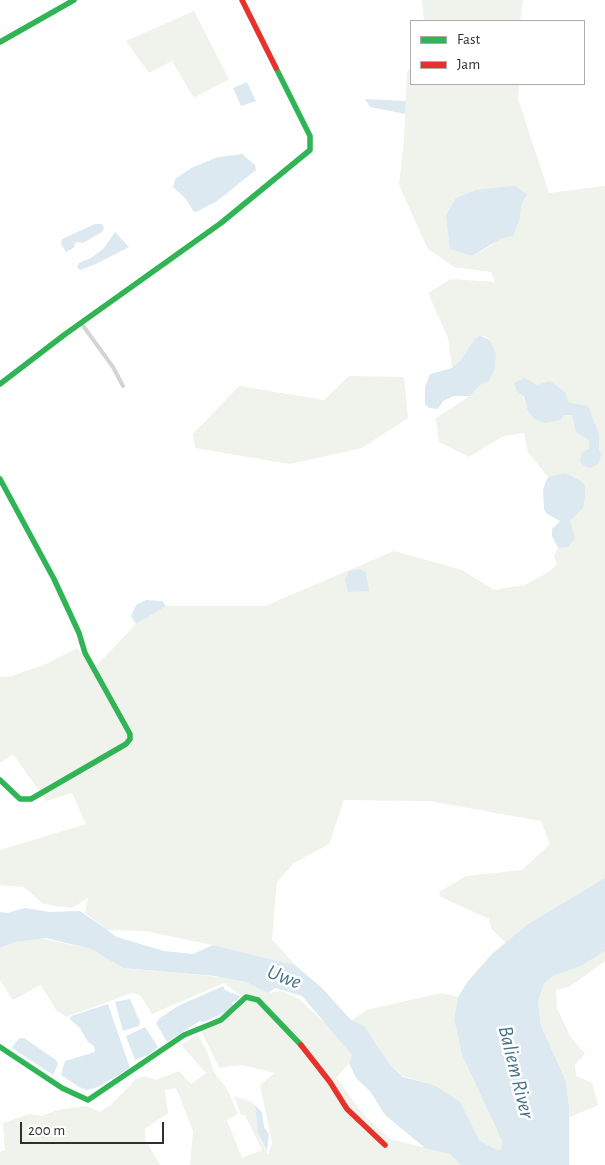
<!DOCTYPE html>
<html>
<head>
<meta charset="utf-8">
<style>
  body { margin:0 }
  #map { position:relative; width:605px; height:1165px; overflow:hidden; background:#fff; font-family:"Alegreya Sans",sans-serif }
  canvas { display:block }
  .legend { position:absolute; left:410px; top:20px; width:175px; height:65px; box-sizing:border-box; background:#fff; border:1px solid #acacac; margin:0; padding:6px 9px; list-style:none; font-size:15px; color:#2f2f2f }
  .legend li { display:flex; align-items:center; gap:10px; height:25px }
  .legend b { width:25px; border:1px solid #acacac }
  .scale { position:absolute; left:20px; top:1122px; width:144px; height:22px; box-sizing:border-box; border:2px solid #2f2f2f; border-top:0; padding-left:6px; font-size:15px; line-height:18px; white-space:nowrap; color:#2f2f2f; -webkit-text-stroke:4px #fff; paint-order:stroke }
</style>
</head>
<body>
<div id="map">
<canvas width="605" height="1165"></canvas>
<ul class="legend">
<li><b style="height:6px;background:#30b455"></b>Fast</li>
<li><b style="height:6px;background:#e5322d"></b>Jam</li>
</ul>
<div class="scale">200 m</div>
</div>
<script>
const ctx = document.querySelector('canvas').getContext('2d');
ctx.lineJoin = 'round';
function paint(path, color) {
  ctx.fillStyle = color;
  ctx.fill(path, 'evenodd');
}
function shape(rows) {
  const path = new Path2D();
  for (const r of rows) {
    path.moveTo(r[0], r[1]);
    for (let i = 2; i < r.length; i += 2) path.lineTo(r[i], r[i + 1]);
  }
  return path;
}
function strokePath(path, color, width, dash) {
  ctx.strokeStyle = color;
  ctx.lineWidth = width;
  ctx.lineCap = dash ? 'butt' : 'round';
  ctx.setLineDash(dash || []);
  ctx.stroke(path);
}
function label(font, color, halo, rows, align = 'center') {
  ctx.font = font + ' "Alegreya Sans",sans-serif';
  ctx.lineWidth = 5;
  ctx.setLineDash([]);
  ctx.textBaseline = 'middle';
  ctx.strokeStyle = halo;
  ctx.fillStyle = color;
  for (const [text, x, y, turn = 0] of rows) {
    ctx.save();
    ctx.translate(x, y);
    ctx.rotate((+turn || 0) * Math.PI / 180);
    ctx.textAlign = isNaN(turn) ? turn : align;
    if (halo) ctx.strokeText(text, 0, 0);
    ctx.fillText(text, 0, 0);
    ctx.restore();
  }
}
paint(shape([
  [422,0,523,0,520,21,424,21],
  [194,11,229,79,194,98,172,61,149,73,126,41],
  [411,67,411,84,519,84,518,99,549,193,605,186,605,878,528,924,506,943,491,928,489,919,441,897,439,892,466,876,522,870,550,844,541,821,429,801,344,800,329,844,294,863,277,882,272,939,295,965,213,945,145,931,107,930,85,913,88,898,72,908,43,904,24,887,0,885,0,850,86,824,72,793,46,801,13,754,0,763,0,677,12,676,46,664,77,648,95,667,136,624,166,606,265,606,394,551,462,570,494,590,525,585,550,571,557,564,554,557,558,548,568,547,570,521,565,473,548,477,528,452,524,433,503,436,469,457,439,442,436,418,470,396,480,385,489,381,496,353,490,340,485,336,475,338,461,360,452,368,448,338,428,293,451,279,495,282,491,272,454,267,428,249,399,185,404,139,407,72],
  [521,206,520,218,491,246,472,256,450,249],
  [521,392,587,406,599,434,599,450,602,454,589,449,589,440,576,432,572,415,527,409],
  [349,376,404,377,408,418,362,448,290,464,195,448,193,434,239,386,324,400],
  [39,938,91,949,123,968,230,978,246,982,268,993,281,991,299,999,331,1029,352,1055,349,1063,336,1078,364,1115,390,1139,450,1154,461,1165,190,1165,193,1131,176,1088,165,1090,168,1113,145,1129,145,1139,160,1165,0,1165,0,1152,5,1150,3,1123,29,1114,42,1116,57,1110,86,1106,100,1112,111,1105,135,1080,144,1076,156,1080,179,1071,191,1084,206,1073,181,1045,197,1034,207,1051,214,1072,227,1089,238,1114,227,1120,242,1158,262,1150,245,1115,241,1115,234,1096,252,1102,255,1105,258,1133,268,1155,272,1143,260,1085,275,1073,242,1065,219,1068,199,1027,237,1012,241,996,224,983,152,1014,140,995,132,993,66,1017,56,1010,41,985,13,1000,0,980,0,948,15,942],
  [605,951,605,961,569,987,556,990,557,1008,570,1036,585,1054,575,1065,576,1076,592,1083,598,1105,568,1118,569,1106,566,1081,541,1026,538,1001,544,984,553,976,581,966],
  [442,993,458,997,454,1019,462,1055,502,1141,501,1150,495,1149,479,1140,471,1126,434,1085,403,1076,390,1065,364,1027,351,1021,366,1010]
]), '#f0f2ec');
paint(shape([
  [247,82,256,101,241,106,233,88],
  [365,99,406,101,405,114,370,107],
  [242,154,255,165,256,170,217,201,198,211,194,212,185,198,173,187,175,179,193,167,218,157],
  [514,186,527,194,521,206,520,218,513,236,502,238,472,256,450,249,446,215,456,198,476,190],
  [95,224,102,224,104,228,102,232,83,243,78,242,74,244,75,247,66,252,61,244,62,239],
  [115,232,129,247,96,264,80,270,77,267,79,263,91,258,104,248],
  [480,336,490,340,496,353,495,368,489,381,480,385,470,396,454,396,443,401,438,409,429,408,425,404,425,387,430,374,452,368,461,360,475,338],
  [525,378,537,385,550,381,566,393,568,402,588,406,599,434,599,450,602,454,598,464,590,468,584,466,580,461,582,452,589,449,589,440,576,432,572,415,564,415,560,420,545,423,534,419,527,409,524,397,516,390,514,383],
  [565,473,581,481,585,486,585,497,583,508,570,521,575,538,568,547,558,548,552,536,552,529,560,521,547,514,544,509,543,489,548,477],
  [360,569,366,573,369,591,348,592,345,579,349,571],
  [146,600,162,601,166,606,136,624,131,616,136,605],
  [605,878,605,951,581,966,553,976,544,984,538,1001,541,1026,566,1081,569,1106,569,1165,461,1165,450,1154,425,1148,385,1115,370,1091,356,1078,349,1063,352,1055,302,996,275,988,268,993,246,982,215,976,123,968,91,949,46,938,15,942,0,948,0,912,7,913,25,908,50,912,80,911,117,937,164,951,193,954,213,945,295,965,322,988,351,1020,364,1026,390,1065,403,1077,434,1085,460,1102,479,1140,495,1149,501,1150,502,1141,462,1055,454,1019,458,997,468,981,492,954,528,924],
  [223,986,225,990,240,996,238,1000,232,1003,234,1008,204,1022,200,1021,167,1042,156,1023,160,1018,178,1006],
  [130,999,140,1022,139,1026,123,1031,115,1002],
  [108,1004,130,1068,98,1087,87,1090,79,1087,61,1075,65,1061,95,1052,94,1046,88,1042,80,1028,70,1019,71,1016],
  [145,1027,158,1047,148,1055,135,1060,126,1036],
  [24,1038,56,1060,58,1064,53,1075,12,1048,18,1039],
  [255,1105,262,1112,264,1127,269,1134,267,1151,258,1133]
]), '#dce9f0');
strokePath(shape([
  [81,323,113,367,123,386]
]), '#d4d4d4', 4);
strokePath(shape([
  [0,42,74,0],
  [0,384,64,335,221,223,310,150,310,136,276,68],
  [0,479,54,579,79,633,85,653,130,734,130,739,126,744,31,799,20,799,0,780],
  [0,1047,62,1088,88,1100,184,1035,221,1020,246,997,258,1000,301,1045]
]), '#30b455', 5.5);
strokePath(shape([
  [242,0,276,68],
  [301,1045,330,1082,347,1109,385,1145]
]), '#e5322d', 5.5);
label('italic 21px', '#45718a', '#fff', [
  ["Uwe",284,977,21],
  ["Baliem River",516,1072,76]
]);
</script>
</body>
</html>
